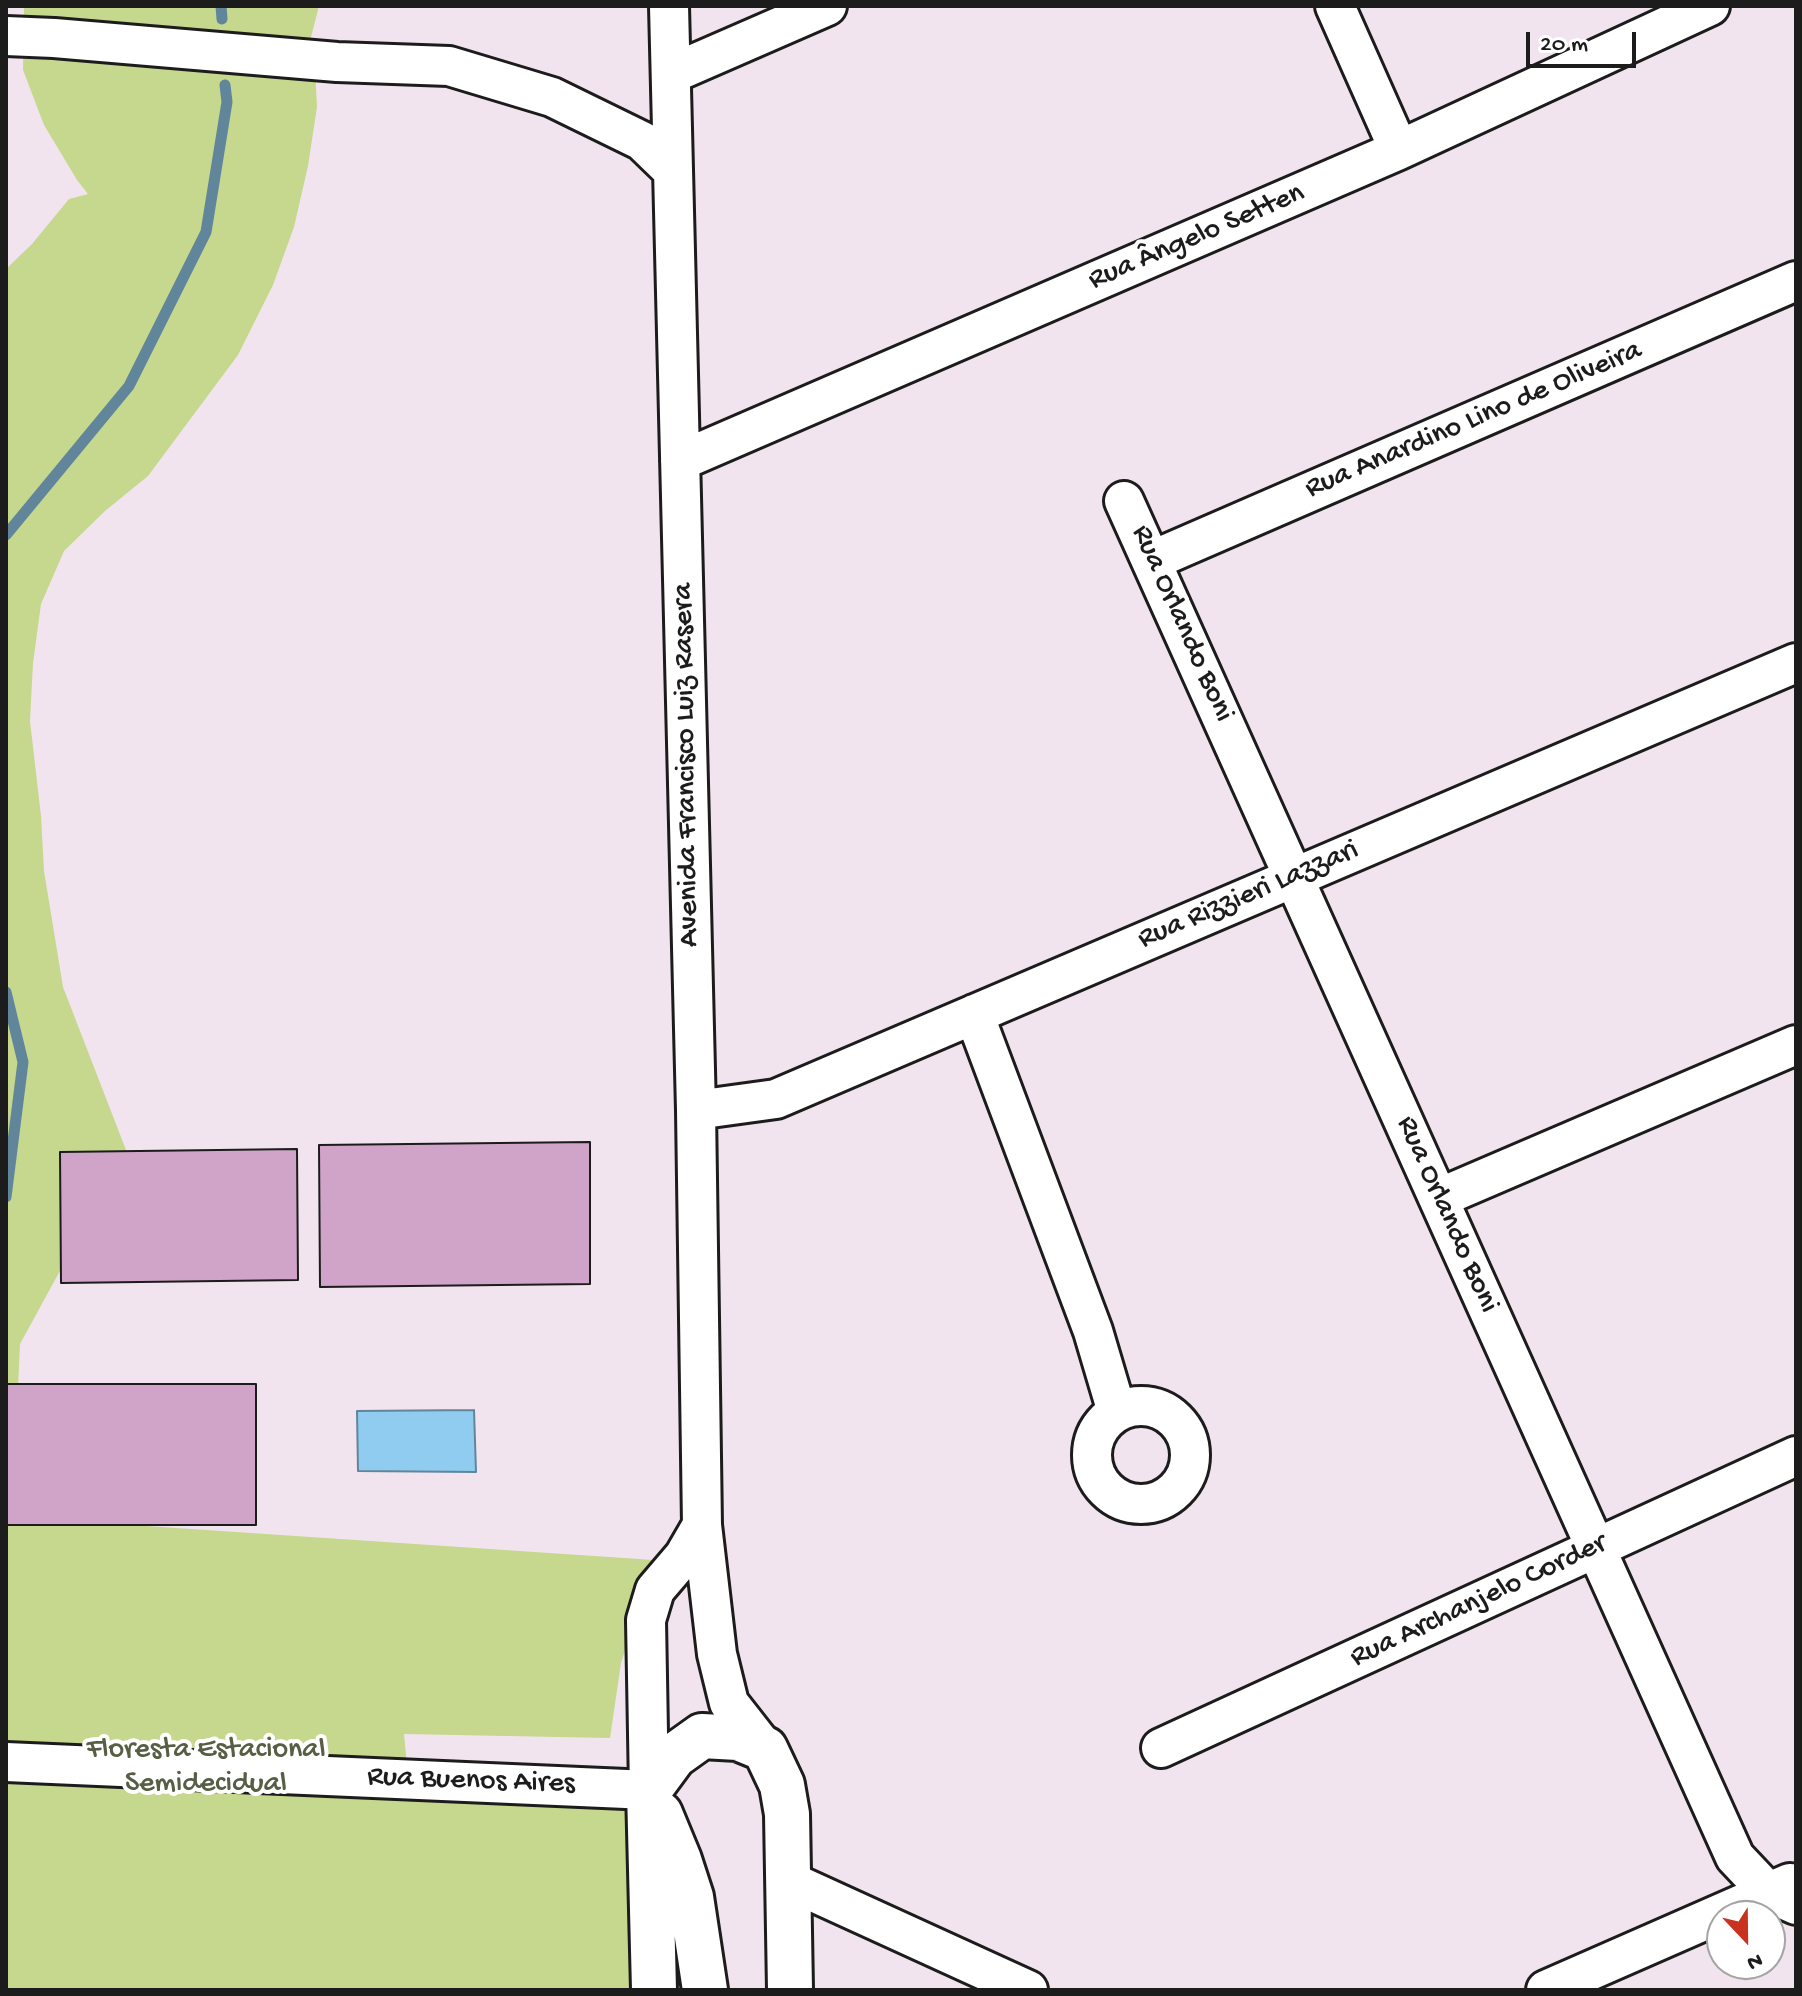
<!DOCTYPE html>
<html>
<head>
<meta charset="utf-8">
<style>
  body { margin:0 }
  #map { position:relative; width:1802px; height:1996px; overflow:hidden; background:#f1e4ee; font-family:"Gochi Hand",sans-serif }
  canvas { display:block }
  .frame { position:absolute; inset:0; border:8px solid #1c1c1c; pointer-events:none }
  .north { position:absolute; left:1706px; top:1900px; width:80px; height:80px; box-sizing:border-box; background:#fff; border:2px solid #a4a4a4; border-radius:50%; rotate:158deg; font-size:22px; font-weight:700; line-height:32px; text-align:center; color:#1c1c1c }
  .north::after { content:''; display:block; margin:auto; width:28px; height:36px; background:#c8321e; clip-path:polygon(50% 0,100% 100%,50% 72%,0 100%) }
  .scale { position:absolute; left:1526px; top:32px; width:110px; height:36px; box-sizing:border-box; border:4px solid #1c1c1c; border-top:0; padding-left:10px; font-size:24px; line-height:28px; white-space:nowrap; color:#1c1c1c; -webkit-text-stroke:6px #fff; paint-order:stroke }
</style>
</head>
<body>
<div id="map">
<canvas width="1802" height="1996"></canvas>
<div class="frame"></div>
<div class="north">N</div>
<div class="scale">20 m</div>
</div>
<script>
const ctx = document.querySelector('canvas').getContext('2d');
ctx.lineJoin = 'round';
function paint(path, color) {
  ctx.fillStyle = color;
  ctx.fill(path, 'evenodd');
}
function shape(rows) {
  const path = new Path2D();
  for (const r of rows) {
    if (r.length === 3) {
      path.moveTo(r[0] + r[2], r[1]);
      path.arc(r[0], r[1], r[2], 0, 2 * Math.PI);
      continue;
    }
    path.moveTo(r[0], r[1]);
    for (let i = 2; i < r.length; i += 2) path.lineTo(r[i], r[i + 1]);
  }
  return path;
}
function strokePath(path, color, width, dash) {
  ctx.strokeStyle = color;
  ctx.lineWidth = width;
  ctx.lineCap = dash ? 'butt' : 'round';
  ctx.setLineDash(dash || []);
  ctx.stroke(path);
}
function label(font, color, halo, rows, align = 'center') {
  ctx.font = font + ' "Gochi Hand",sans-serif';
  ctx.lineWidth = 8;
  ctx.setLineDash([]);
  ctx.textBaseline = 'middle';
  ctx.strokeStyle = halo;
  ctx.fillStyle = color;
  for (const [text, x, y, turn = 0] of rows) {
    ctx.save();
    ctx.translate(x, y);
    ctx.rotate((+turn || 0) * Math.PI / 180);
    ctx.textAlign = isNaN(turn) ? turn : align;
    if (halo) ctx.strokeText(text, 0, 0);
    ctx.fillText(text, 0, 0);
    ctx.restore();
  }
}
paint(shape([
  [24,6,319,6,310,41,314,52,317,107,308,166,294,227,273,285,238,355,148,476,105,511,64,551,41,604,33,663,30,721,41,816,44,871,63,987,126,1150,20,1344,12,1517,654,1560,621,1663,610,1738,404,1734,410,1798,601,1803,638,1813,642,1990,6,1990,6,269,32,244,69,199,88,194,77,180,44,125,23,70]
]), '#c5d88d');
const water = shape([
  [474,1410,476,1472,358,1471,357,1411,474,1410]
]);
paint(water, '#8fccef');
strokePath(water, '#61869b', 2);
strokePath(shape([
  [221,6,222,19],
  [6,535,129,386,206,232,227,102,225,85],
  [6,992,23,1062,6,1197]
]), '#61869b', 11);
const building = shape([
  [590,1142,590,1284,320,1287,319,1145,590,1142],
  [297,1149,298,1280,61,1283,60,1152,297,1149],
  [6,1384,256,1384,256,1525,6,1525,6,1384]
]);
paint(building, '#d0a4c8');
strokePath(building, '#1c1c1c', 2);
const street = shape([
  [669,6,696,1110,702,1525,717,1654,729,1703,765,1749],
  [1335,6,1399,150],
  [6,36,54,38,337,62,449,66,552,97,642,141,673,171],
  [671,74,827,6],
  [680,461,1399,150,1710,6],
  [1124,501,1735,1857,1769,1893,1796,1905],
  [1153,560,1796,281],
  [974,1014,1093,1331,1117,1412],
  [696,1110,776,1099,1796,663],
  [1439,1198,1796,1045],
  [1141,1455,49],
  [1161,1748,1796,1456],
  [6,1762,649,1790,646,1620,655,1590,684,1556,702,1525],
  [787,1880,1028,1990],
  [1546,1990,1790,1883]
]);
const secondary = shape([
  [660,1814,679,1860,691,1897,705,1990],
  [654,1990,649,1790,674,1756,702,1736,738,1738,765,1749,782,1785,787,1814,790,1990]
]);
strokePath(street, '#1c1c1c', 44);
strokePath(secondary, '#1c1c1c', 50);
strokePath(street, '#fff', 38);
strokePath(secondary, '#fff', 44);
label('30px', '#1c1c1c', '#fff', [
  ["Rua Ângelo Setten",1197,238,-23],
  ["Rua Anardino Lino de Oliveira",1474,421,-23],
  ["Rua Orlando Boni",1181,624,66],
  ["Avenida Francisco Luiz Rasera",688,765,-91],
  ["Rua Rizzieri Lazzari",1249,896,-23],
  ["Rua Orlando Boni",1446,1215,66],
  ["Rua Archanjelo Corder",1479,1602,-25],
  ["Rua Buenos Aires",471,1782,2]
]);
label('30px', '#575e44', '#fff', [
  ["Floresta Estacional",206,1751],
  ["Semidecidual",206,1785]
]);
</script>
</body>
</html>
